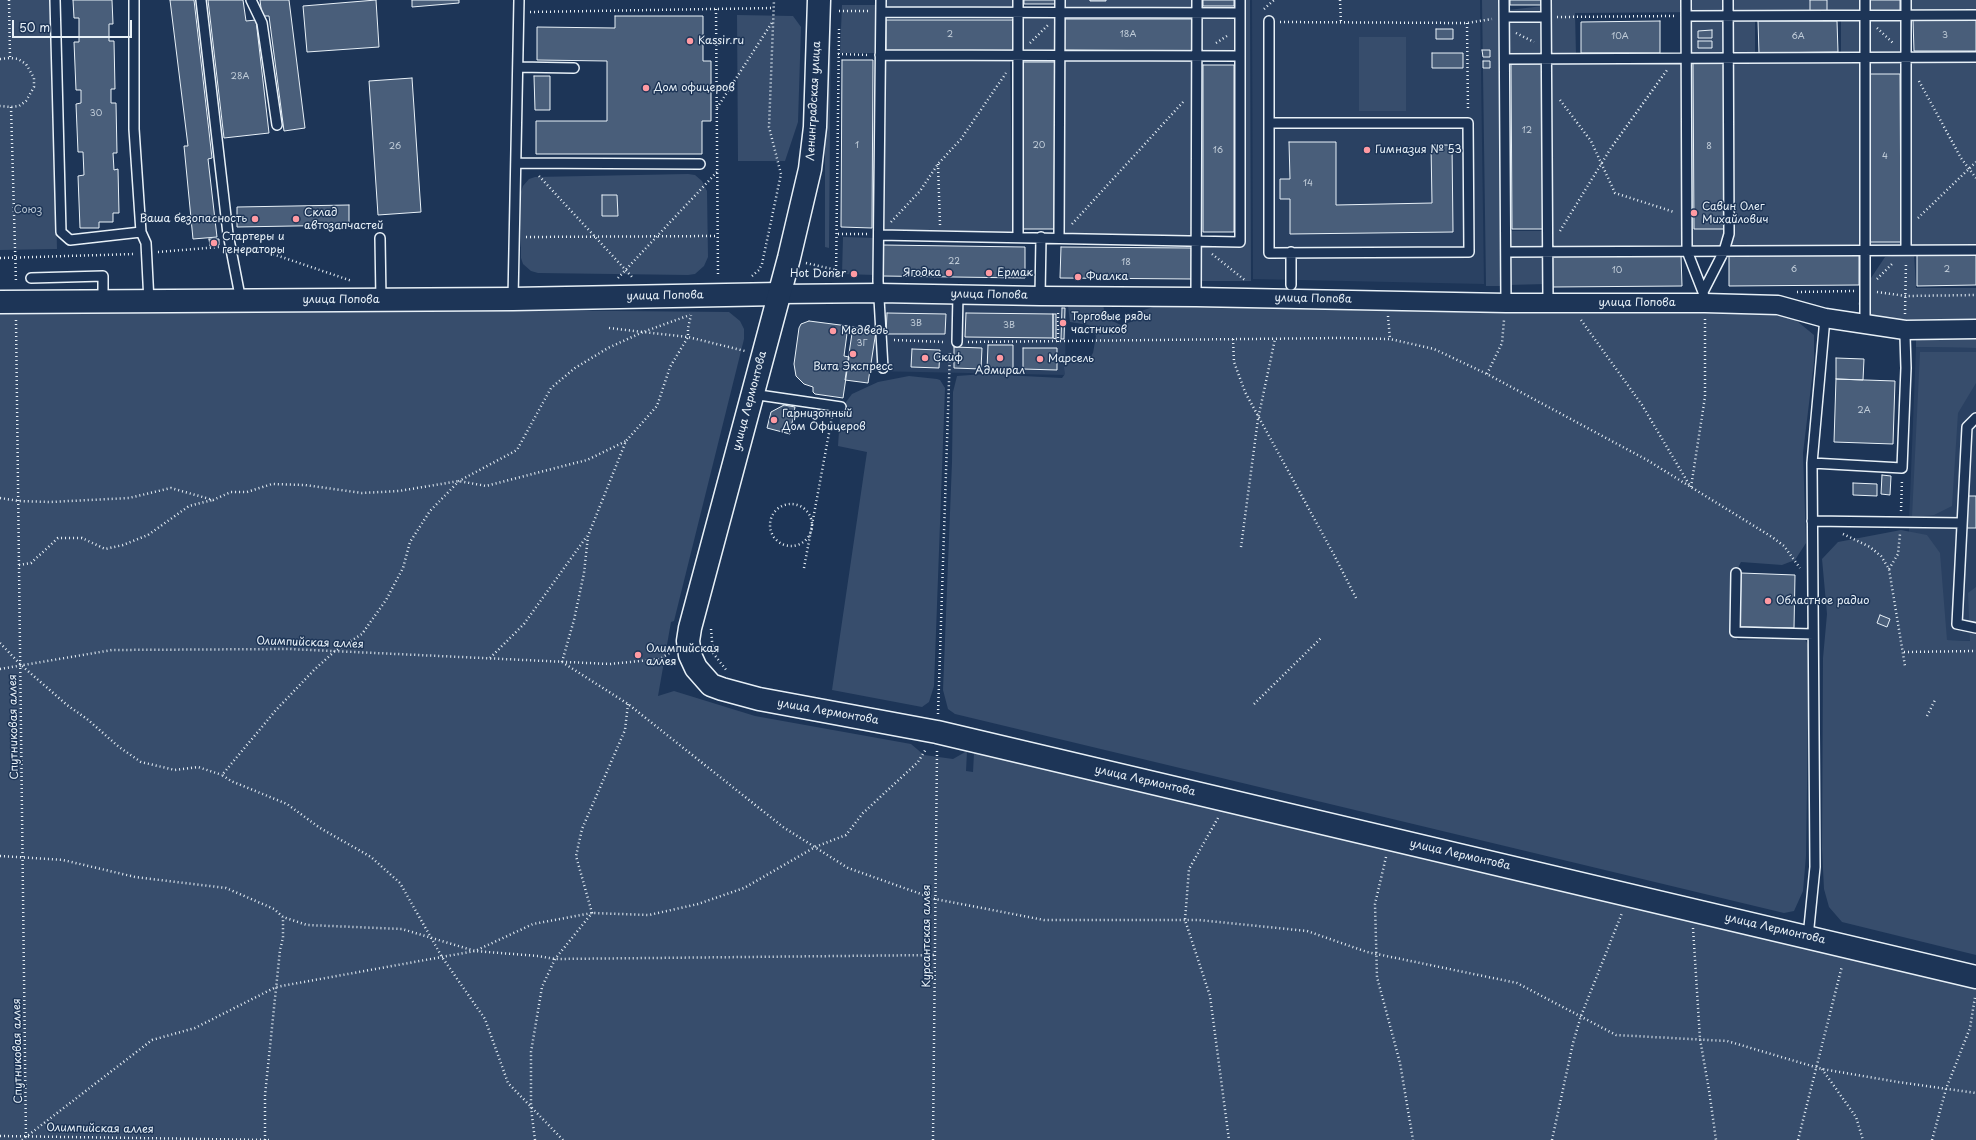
<!DOCTYPE html>
<html>
<head>
<meta charset="utf-8">
<style>
  body { margin:0 }
  #map { position:relative; width:1976px; height:1140px; overflow:hidden; background:#1d3557; font-family:"Playpen Sans",sans-serif }
  canvas { display:block }
  .scale { position:absolute; left:12px; top:20px; width:120px; height:18px; box-sizing:border-box; border:2px solid #e8f1f8; border-top:0; padding-left:5px; font-size:12px; line-height:14px; white-space:nowrap; color:#e8f1f8; -webkit-text-stroke:3px #1d3557; paint-order:stroke }
</style>
</head>
<body>
<div id="map">
<canvas width="1976" height="1140"></canvas>
<div class="scale">50 m</div>
</div>
<script>
const ctx = document.querySelector('canvas').getContext('2d');
ctx.lineJoin = 'round';
function paint(path, color) {
  ctx.fillStyle = color;
  ctx.fill(path, 'evenodd');
}
function shape(rows) {
  const path = new Path2D();
  for (const r of rows) {
    if (r.length === 3) {
      path.moveTo(r[0] + r[2], r[1]);
      path.arc(r[0], r[1], r[2], 0, 2 * Math.PI);
      continue;
    }
    path.moveTo(r[0], r[1]);
    for (let i = 2; i < r.length; i += 2) path.lineTo(r[i], r[i + 1]);
  }
  return path;
}
function strokePath(path, color, width, dash) {
  ctx.strokeStyle = color;
  ctx.lineWidth = width;
  ctx.lineCap = dash ? 'butt' : 'round';
  ctx.setLineDash(dash || []);
  ctx.stroke(path);
}
function label(font, color, halo, rows, align = 'center') {
  ctx.font = font + ' "Playpen Sans",sans-serif';
  ctx.lineWidth = 3;
  ctx.setLineDash([]);
  ctx.textBaseline = 'middle';
  ctx.strokeStyle = halo;
  ctx.fillStyle = color;
  for (const [text, x, y, turn = 0] of rows) {
    ctx.save();
    ctx.translate(x, y);
    ctx.rotate((+turn || 0) * Math.PI / 180);
    ctx.textAlign = isNaN(turn) ? turn : align;
    if (halo) ctx.strokeText(text, 0, 0);
    ctx.fillText(text, 0, 0);
    ctx.restore();
  }
}
paint(shape([
  [1252,0,1480,0,1484,284,1253,279],
  [879,302,1066,305,1065,375,870,371],
  [1916,347,1976,348,1976,641,1909,639,1909,522]
]), '#2a4162');
paint(shape([
  [0,0,51,0,57,249,0,250],
  [825,0,831,0,829,248,825,247],
  [885,0,1012,0,1012,7,885,7],
  [1063,0,1194,0,1194,11,1063,11],
  [1242,0,1250,0,1251,281,1198,281,1198,245,1242,245],
  [1482,0,1499,0,1503,286,1486,286],
  [1552,0,1976,0,1976,10,1575,13,1576,55,1509,54,1508,10,1552,5],
  [842,5,878,5,878,53,840,53],
  [1019,13,1059,14,1058,53,1019,54],
  [737,15,793,16,801,27,798,122,785,161,738,161],
  [1199,15,1238,16,1238,54,1199,53],
  [1755,19,1755,53,1690,54,1689,20],
  [1841,19,1911,19,1910,54,1841,54],
  [1359,37,1406,37,1406,111,1359,111],
  [884,59,1010,59,1013,232,882,233],
  [1065,60,1192,60,1192,237,1063,236],
  [1544,61,1976,62,1976,245,1545,251,1546,284,1507,285,1508,231,1543,231],
  [688,174,695,175,702,181,707,191,708,257,704,266,695,274,688,275,538,273,531,271,523,264,521,258,521,192,523,186,529,179,535,177],
  [843,237,876,238,875,275,842,274],
  [1914,253,1916,288,1976,288,1976,326,1873,321,1858,304,1867,284,1885,257],
  [1071,301,1103,305,1106,318,1121,325,1134,321,1141,311,1159,305,1756,313,1792,317,1814,335,1814,362,1803,453,1806,543,1795,560,1782,565,1741,562,1733,577,1730,629,1738,640,1804,638,1809,646,1806,856,1803,891,1794,911,1784,913,955,714,948,709,943,690,952,462,953,392,957,376,984,374,1062,378,1065,374,1064,367,1070,362,1087,362,1093,353,1096,336,1089,325,1070,322,1068,306],
  [282,308,729,312,740,321,744,329,744,339,674,621,671,622,658,696,674,691,755,716,911,744,924,755,953,759,967,751,966,771,973,772,974,753,1339,835,1976,986,1976,1140,0,1140,0,309],
  [1916,338,1976,338,1976,348,1916,347],
  [1920,352,1976,352,1976,383,1958,413,1952,506,1934,515,1912,517],
  [909,376,937,379,940,380,945,388,934,686,929,702,922,707,832,690,867,452,838,446,840,417,846,402,852,394,878,382],
  [1901,530,1927,535,1940,553,1947,640,1970,641,1968,593,1976,587,1976,955,1842,922,1829,907,1824,889,1822,849,1823,658,1827,614,1822,559,1838,542]
]), '#374d6c');
const building = shape([
  [73,0,112,0,113,24,109,24,109,41,114,41,115,89,111,89,111,103,116,103,117,153,113,153,114,170,118,169,119,213,113,213,113,222,99,222,99,228,80,228,78,176,84,175,83,152,78,152,76,104,81,103,81,90,76,90,74,42,79,42,79,18,74,18,73,0],
  [170,0,194,0,212,158,208,159,217,237,193,239,184,146,188,146,170,0],
  [208,0,243,0,246,21,256,20,269,133,224,138,208,0],
  [260,0,289,0,305,128,284,131,269,16,262,16,260,0],
  [376,0,379,47,307,52,303,6,376,0],
  [412,0,459,0,459,3,412,7,412,0],
  [1024,0,1055,0,1055,4,1024,4,1024,0],
  [1090,0,1106,0,1106,1,1090,1,1090,0],
  [1203,0,1234,0,1234,6,1203,6,1203,0],
  [1510,0,1541,0,1541,5,1510,5,1510,0],
  [1810,0,1827,0,1827,11,1810,11,1810,0],
  [1870,0,1900,0,1900,11,1870,11,1870,0],
  [615,16,703,16,703,61,711,61,711,121,702,121,702,154,536,154,536,121,607,121,607,61,537,60,537,27,615,28,615,16],
  [1064,19,1192,19,1192,51,1064,50,1064,19],
  [886,20,1014,20,1014,51,886,51,886,20],
  [1913,20,1976,20,1976,51,1914,51,1913,20],
  [1660,21,1660,53,1581,53,1581,22,1660,21],
  [1758,21,1837,21,1838,52,1759,53,1758,21],
  [1436,29,1453,29,1453,39,1436,39,1436,29],
  [1712,30,1712,38,1698,38,1698,31,1712,30],
  [1698,41,1712,41,1712,48,1698,48,1698,41],
  [1482,50,1490,50,1490,57,1483,57,1482,50],
  [1432,53,1463,53,1463,68,1432,68,1432,53],
  [842,60,873,60,872,228,841,227,842,60],
  [1483,61,1490,61,1490,68,1483,68,1483,61],
  [1542,61,1543,229,1512,229,1511,62,1542,61],
  [1724,61,1725,229,1694,229,1693,62,1724,61],
  [1023,62,1055,62,1054,229,1023,229,1023,62],
  [1203,65,1234,65,1234,232,1203,232,1203,65],
  [1869,74,1900,74,1901,242,1869,242,1869,74],
  [534,76,550,76,550,110,535,110,534,76],
  [412,78,421,212,378,215,369,81,412,78],
  [1289,142,1336,142,1336,205,1432,203,1431,145,1452,145,1453,232,1290,234,1290,199,1280,199,1280,179,1290,179,1289,142],
  [602,195,617,195,618,216,602,216,602,195],
  [349,205,349,225,237,227,237,207,349,205],
  [209,239,219,239,219,245,210,246,209,239],
  [883,245,1025,247,1025,278,883,276,883,245],
  [1061,247,1192,248,1192,279,1060,278,1061,247],
  [1859,254,1859,285,1729,286,1729,255,1859,254],
  [1976,254,1976,285,1917,286,1917,255,1976,254],
  [1681,255,1682,286,1552,287,1552,256,1681,255],
  [1062,308,1065,308,1064,339,1061,339,1062,308],
  [887,313,946,314,945,334,886,334,887,313],
  [966,313,1053,314,1053,338,965,337,966,313],
  [1053,314,1056,314,1056,339,1053,338,1053,314],
  [809,321,848,326,844,356,849,357,843,398,815,394,813,392,813,387,804,384,796,376,794,364,799,328,801,324,809,321],
  [853,327,876,331,868,383,845,380,853,327],
  [988,345,1013,345,1013,371,987,370,988,345],
  [954,347,982,348,981,369,954,368,954,347],
  [1023,348,1057,348,1057,370,1023,369,1023,348],
  [912,349,940,350,939,368,911,367,912,349],
  [1836,358,1864,359,1863,380,1836,379,1836,358],
  [1836,379,1895,381,1893,444,1834,442,1836,379],
  [784,405,795,407,790,434,767,428,771,412,784,405],
  [1882,475,1891,476,1890,495,1881,494,1882,475],
  [1853,483,1877,484,1877,496,1853,495,1853,483],
  [1968,496,1976,496,1976,528,1967,528,1968,496],
  [1741,573,1795,575,1794,628,1740,627,1741,573],
  [1880,615,1890,619,1887,627,1877,623,1880,615]
]);
paint(building, '#495e7a');
strokePath(building, '#e8f1f8', 1);
const service = shape([
  [55,0,61,232,70,240,141,232],
  [134,0,134,129,141,232,146,243,149,302],
  [201,0,228,234,241,301],
  [251,0,262,23,277,125],
  [881,0,878,281,883,368],
  [1018,0,1018,237],
  [1504,0,1506,303],
  [1546,0,1548,303],
  [1686,0,1687,251,1703,292,1705,303],
  [1906,0,1906,250],
  [881,12,1240,13],
  [1686,16,1976,15],
  [1505,17,1546,17],
  [1269,21,1269,253,1469,252,1468,123,1269,123],
  [880,55,1240,56],
  [1505,59,1976,57],
  [518,67,574,68],
  [516,163,700,164],
  [879,235,1240,242,1240,0],
  [380,238,381,299],
  [1059,238,1060,0],
  [1291,252,1291,285],
  [1506,252,1976,250],
  [31,278,103,276,103,302],
  [1703,292,1724,251,1729,234,1728,0],
  [1040,296,1041,237],
  [1196,297,1197,0],
  [513,299,519,0],
  [1865,324,1865,0],
  [957,342,958,295],
  [752,394,841,407],
  [1976,418,1967,427,1957,624,1976,628],
  [1812,463,1902,468,1906,368,1905,336],
  [1812,521,1962,523],
  [1736,573,1735,632,1813,634],
  [1808,937,1815,867,1812,463,1825,318]
]);
const minor = shape([
  [779,294,879,293,1040,296,1196,297,1506,303,1705,303,1778,305,1825,318,1905,330,1976,329]
]);
const tertiary = shape([
  [0,302,513,299,779,294]
]);
const primary = shape([
  [819,0,815,127,810,169,789,258,690,628,688,641,690,655,696,668,711,685,722,689,759,699,937,732,1976,977]
]);
strokePath(service, '#e8f1f8', 12);
strokePath(minor, '#e8f1f8', 21);
strokePath(tertiary, '#e8f1f8', 25);
strokePath(primary, '#e8f1f8', 25);
strokePath(shape([
  [9,0,10,57],
  [1340,0,1341,23],
  [716,9,718,276],
  [1264,9,1274,0],
  [839,11,869,11],
  [530,12,774,8],
  [1557,17,1674,16],
  [1280,22,1467,23,1492,19],
  [1467,23,1468,111],
  [1877,28,1894,44],
  [1516,33,1534,42],
  [1030,43,1048,25],
  [1216,43,1227,36],
  [838,54,870,55],
  [0,59,10,58,18,59,26,64,34,78,34,87,26,101,19,106,11,107,0,106],
  [1919,81,1961,158,1976,178],
  [1560,100,1591,141,1615,193,1674,212],
  [11,107,16,283],
  [717,108,773,21],
  [938,164,940,225],
  [539,176,633,278],
  [1918,218,1976,162],
  [891,222,920,191,938,164,961,139,1006,73],
  [1072,224,1184,101],
  [1560,231,1611,148,1667,70],
  [838,234,867,234],
  [526,237,718,236],
  [242,247,261,250,352,281],
  [158,252,219,247],
  [1212,254,1246,281],
  [0,258,135,254],
  [806,263,836,270],
  [752,276,759,270,762,264,781,174,769,127,774,0],
  [618,278,717,172],
  [836,278,839,29],
  [1877,279,1893,263],
  [1797,292,1854,291],
  [1877,292,1906,296,1976,295],
  [1905,314,1906,263],
  [1388,316,1390,339],
  [16,320,26,1140],
  [1581,320,1642,405,1690,486],
  [609,328,643,332,690,315],
  [1233,339,1234,362,1245,392,1333,553,1356,598],
  [894,340,945,342],
  [968,342,1339,338,1390,339,1434,349,1487,374,1647,460,1772,537,1784,546,1800,568],
  [1058,342,1058,312],
  [1487,374,1502,343,1504,320],
  [1691,487,1705,397,1705,319],
  [0,498,19,501,50,502,129,498,171,488,213,500,231,492,247,492,272,484,305,485,362,493,399,491,459,481,486,486,587,460,626,441],
  [791,525,21],
  [1901,511,1902,480],
  [1843,534,1870,547,1881,556,1889,569,1905,666],
  [1241,547,1258,419,1275,339],
  [19,565,31,563,58,538,82,538,105,549,123,545,148,535,189,506,212,500],
  [804,568,832,417],
  [1889,569,1898,554,1900,534],
  [711,629,713,653,727,671],
  [0,643,21,665,67,705,87,719,119,747,141,762,175,770,198,767,222,775],
  [1904,652,1976,651],
  [490,658,524,624,587,536],
  [562,662,628,704,783,827,848,868,935,899,1044,920,1199,920,1307,931,1367,952,1517,983,1616,1035,1727,1041,1822,1069,1898,1082,1976,1093],
  [562,662,574,620,584,573,588,536,626,441,657,406,670,367,688,337,688,328,691,315],
  [0,669,112,650,290,649,610,664,660,659,671,652],
  [1254,704,1321,638],
  [938,714,950,351],
  [1927,716,1935,700],
  [1218,818,1189,869,1185,920,1210,996,1229,1140],
  [0,856,63,860,135,877,226,888,274,909,283,917,307,925,402,929,475,951,538,956,555,959,935,955],
  [1386,857,1375,904,1377,977,1400,1063,1413,1140],
  [1693,928,1700,1039,1709,1090,1716,1140],
  [1822,1069,1856,1117,1863,1140],
  [0,1136,271,1140],
  [22,1140,152,1040,195,1028,276,987,475,951,533,924,592,913,649,915,698,904,744,888,815,847,846,835,863,813,918,762,926,749],
  [265,1140,265,1095,280,950,283,938,283,917],
  [535,1140,531,1108,531,1052,542,987,555,959,592,913,576,856,582,829,625,730,628,704],
  [563,1140,508,1083,485,1019,442,957,400,883,371,857,320,828,287,804,231,781,222,775,276,710,314,670,335,651,362,634,386,600,403,568,410,542,430,511,459,481,517,450,551,388,575,368,608,348,643,332,688,337,745,351],
  [933,1140,937,751],
  [1552,1140,1573,1043,1581,1016,1622,913],
  [1798,1140,1842,966],
  [1932,1140,1946,1089,1970,1028,1975,997]
]), '#e8f1f8', 2.5, [1, 3]);
strokePath(service, '#1d3557', 9);
strokePath(minor, '#1d3557', 18);
strokePath(tertiary, '#1d3557', 22);
strokePath(primary, '#1d3557', 22);
for (const [x, y, r, color] of [
  [690,41,4,"#ff9aa2"],
  [646,88,4,"#ff9aa2"],
  [1367,150,4,"#ff9aa2"],
  [1694,213,4,"#ff9aa2"],
  [255,219,4,"#ff9aa2"],
  [296,219,4,"#ff9aa2"],
  [214,243,4,"#ff9aa2"],
  [949,273,4,"#ff9aa2"],
  [989,273,4,"#ff9aa2"],
  [854,274,4,"#ff9aa2"],
  [1078,277,4,"#ff9aa2"],
  [1063,323,4,"#ff9aa2"],
  [833,331,4,"#ff9aa2"],
  [853,354,4,"#ff9aa2"],
  [925,358,4,"#ff9aa2"],
  [1000,358,4,"#ff9aa2"],
  [1040,359,4,"#ff9aa2"],
  [774,420,4,"#ff9aa2"],
  [1768,601,4,"#ff9aa2"],
  [638,655,4,"#ff9aa2"]
]) {
  const dot = new Path2D();
  dot.arc(x, y, r, 0, 2 * Math.PI);
  ctx.fillStyle = color;
  ctx.fill(dot);
  strokePath(dot, '#1d3557', 1.5);
}
label('9px', '#c0ccd8', null, [
  ["2",950,35],
  ["18А",1128,35],
  ["3",1945,36],
  ["10А",1620,37],
  ["6А",1798,37],
  ["28А",240,77],
  ["30",96,114],
  ["12",1527,131],
  ["1",857,146],
  ["20",1039,146],
  ["26",395,147],
  ["8",1709,147],
  ["16",1218,151],
  ["4",1885,157],
  ["14",1308,184],
  ["22",954,262],
  ["18",1126,263],
  ["6",1794,270],
  ["2",1947,270],
  ["10",1617,271],
  ["3В",916,324],
  ["3В",1009,326],
  ["3Г",862,344],
  ["2А",1864,411]
]);
label('11px', '#e8f1f8', '#1d3557', [
  ["Kassir.ru",698,41],
  ["Дом офицеров",654,88],
  ["Гимназия № 53",1375,150],
  ["Савин Олег",1702,207],
  ["Михайлович",1702,220],
  ["Склад",304,213],
  ["автозапчастей",304,226],
  ["Ваша безопасность",247,219,"right"],
  ["Стартеры и",222,237],
  ["генераторы",222,250],
  ["Ягодка",941,273,"right"],
  ["Ермак",997,273],
  ["Hot Doner",846,274,"right"],
  ["Фиалка",1086,277],
  ["Торговые ряды",1071,317],
  ["частников",1071,330],
  ["Медведь",841,331],
  ["Скиф",933,358],
  ["Марсель",1048,359],
  ["Вита Экспресс",853,367,"center"],
  ["Адмирал",1000,371,"center"],
  ["Гарнизонный",782,414],
  ["Дом Офицеров",782,427],
  ["Областное радио",1776,601],
  ["Олимпийская",646,649],
  ["аллея",646,662]
], 'left');
label('11px', '#e8f1f8', '#1d3557', [
  ["Ленинградская улица",814,101,-87],
  ["улица Попова",989,295,1],
  ["улица Попова",665,296,-1],
  ["улица Попова",1313,299,1],
  ["улица Попова",341,300],
  ["улица Попова",1637,303],
  ["улица Лермонтова",750,401,-75],
  ["Олимпийская аллея",310,643,2],
  ["улица Лермонтова",828,712,10],
  ["Спутниковая аллея",14,727,-91],
  ["улица Лермонтова",1145,781,13],
  ["улица Лермонтова",1460,855,13],
  ["улица Лермонтова",1775,929,13],
  ["Курсантская аллея",927,936,-90],
  ["Спутниковая аллея",18,1051,-91],
  ["Олимпийская аллея",100,1129,1]
]);
label('11px', '#b3c0ce', '#1d3557', [
  ["Союз",28,210]
]);
</script>
</body>
</html>
